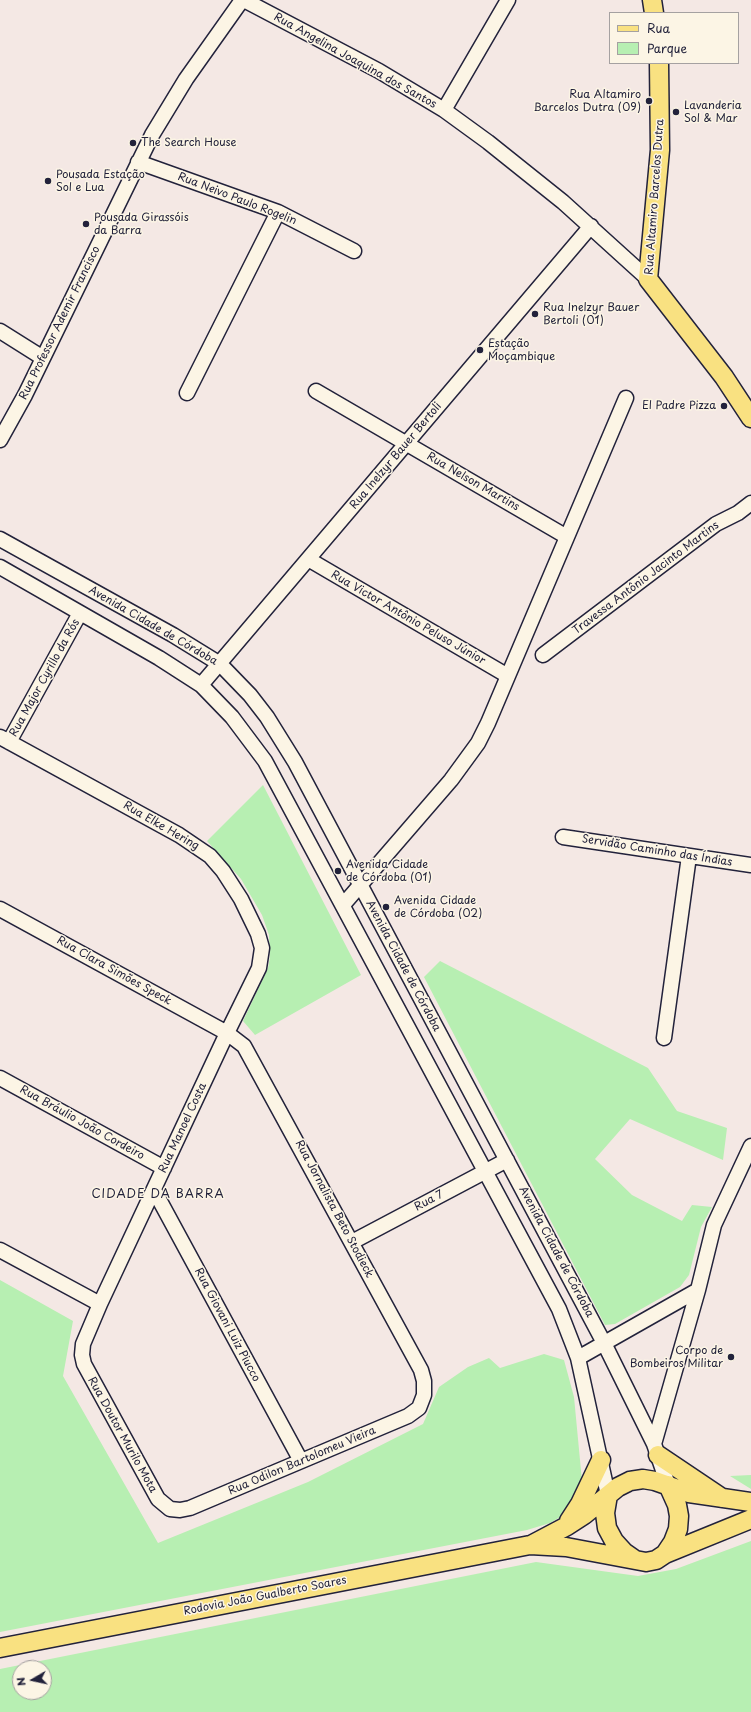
<!DOCTYPE html>
<html>
<head>
<meta charset="utf-8">
<style>
  body { margin:0 }
  #map { position:relative; width:751px; height:1712px; overflow:hidden; background:#f4e8e4; font-family:"Playpen Sans",sans-serif }
  canvas { display:block }
  .legend { position:absolute; left:609px; top:12px; width:130px; height:52px; box-sizing:border-box; background:#fcf5e5; border:1px solid #a5a1a1; margin:0; padding:5px 7px; list-style:none; font-size:12px; color:#22223b }
  .legend li { display:flex; align-items:center; gap:8px; height:20px }
  .legend b { width:20px; border:1px solid #a5a1a1 }
  .north { position:absolute; left:12px; top:1660px; width:40px; height:40px; box-sizing:border-box; background:#fcf5e5; border:1px solid #a5a1a1; border-radius:50%; rotate:261deg; font-size:11px; font-weight:700; line-height:16px; text-align:center; color:#22223b }
  .north::after { content:''; display:block; margin:auto; width:14px; height:18px; background:#22223b; clip-path:polygon(50% 0,100% 100%,50% 72%,0 100%) }
</style>
</head>
<body>
<div id="map">
<canvas width="751" height="1712"></canvas>
<ul class="legend">
<li><b style="height:5px;background:#f9e181"></b>Rua</li>
<li><b style="height:11px;background:#b7efb2"></b>Parque</li>
</ul>
<div class="north">N</div>
</div>
<script>
const ctx = document.querySelector('canvas').getContext('2d');
ctx.lineJoin = 'round';
function paint(path, color) {
  ctx.fillStyle = color;
  ctx.fill(path, 'evenodd');
}
function shape(rows) {
  const path = new Path2D();
  for (const r of rows) {
    path.moveTo(r[0], r[1]);
    for (let i = 2; i < r.length; i += 2) path.lineTo(r[i], r[i + 1]);
  }
  return path;
}
function strokePath(path, color, width, dash) {
  ctx.strokeStyle = color;
  ctx.lineWidth = width;
  ctx.lineCap = dash ? 'butt' : 'round';
  ctx.setLineDash(dash || []);
  ctx.stroke(path);
}
function label(font, color, halo, rows, align = 'center') {
  ctx.font = font + ' "Playpen Sans",sans-serif';
  ctx.lineWidth = 3;
  ctx.setLineDash([]);
  ctx.textBaseline = 'middle';
  ctx.strokeStyle = halo;
  ctx.fillStyle = color;
  for (const [text, x, y, turn = 0] of rows) {
    ctx.save();
    ctx.translate(x, y);
    ctx.rotate((+turn || 0) * Math.PI / 180);
    ctx.textAlign = isNaN(turn) ? turn : align;
    if (halo) ctx.strokeText(text, 0, 0);
    ctx.fillText(text, 0, 0);
    ctx.restore();
  }
}
paint(shape([
  [263,785,361,975,255,1035,243,1021,268,968,270,957,269,935,262,915,241,879,207,841],
  [440,961,648,1068,677,1111,727,1128,723,1160,630,1119,595,1159,632,1195,682,1221,692,1205,712,1207,701,1227,689,1275,680,1287,615,1324,605,1325,424,977],
  [0,1280,73,1321,63,1376,158,1543,308,1482,423,1424,439,1387,468,1367,489,1358,500,1368,544,1354,564,1360,574,1397,582,1481,562,1516,550,1523,527,1530,0,1632],
  [751,1475,751,1489,730,1476],
  [751,1541,751,1712,0,1712,0,1669,536,1562,638,1576,676,1569],
  [20,1668,44,1668,44,1692,20,1692]
]), '#b7efb2');
const minor = shape([
  [244,0,379,71,444,110,488,142,563,202,648,279],
  [444,110,508,0],
  [138,162,278,212,354,251],
  [0,331,43,358],
  [316,391,567,537],
  [187,393,278,212],
  [0,440,25,395,152,135,186,79,242,0],
  [0,539,173,635,220,664,250,695,267,717,295,762,604,1343,654,1444,668,1485],
  [308,559,508,676],
  [0,567,159,658,201,685,232,717,265,761,559,1309,578,1358,608,1495],
  [543,655,716,524,738,513,751,503],
  [201,685,591,226],
  [0,737,179,835,210,856,223,871,241,899,258,934,262,948,259,968,227,1033,100,1304,83,1344,82,1355,84,1364,158,1499,170,1509,180,1510,190,1508,408,1416,419,1408,424,1395,424,1381,421,1370,244,1046,227,1033,0,909],
  [9,742,80,613],
  [563,837,751,865],
  [343,905,451,780,478,743,488,723,626,398],
  [664,1038,689,856],
  [0,1078,164,1168],
  [154,1190,301,1461],
  [352,1242,507,1160],
  [0,1250,100,1304],
  [578,1358,698,1290],
  [654,1444,698,1290,714,1225,751,1146]
]);
const major = shape([
  [652,0,654,13],
  [659,63,660,150,648,279,724,377,751,418],
  [658,1455,722,1498],
  [608,1495,605,1513,607,1528,614,1541,624,1552,634,1559],
  [569,1521,580,1504,601,1460],
  [531,1545,567,1526,584,1515,618,1487,630,1481,643,1479,655,1481,689,1493,751,1502],
  [665,1554,673,1542,678,1529,679,1516,677,1505,668,1485],
  [0,1648,530,1545,566,1547,646,1562,656,1560,665,1554,751,1519]
]);
strokePath(minor, '#22223b', 17);
strokePath(major, '#22223b', 21);
strokePath(minor, '#fcf5e5', 14);
strokePath(major, '#f9e181', 18);
for (const [x, y, r, color] of [
  [649,101,4,"#22223b"],
  [676,112,4,"#22223b"],
  [133,143,4,"#22223b"],
  [48,181,4,"#22223b"],
  [86,224,4,"#22223b"],
  [535,314,4,"#22223b"],
  [480,350,4,"#22223b"],
  [724,406,4,"#22223b"],
  [338,871,4,"#22223b"],
  [386,907,4,"#22223b"],
  [731,1357,4,"#22223b"]
]) {
  const dot = new Path2D();
  dot.arc(x, y, r, 0, 2 * Math.PI);
  ctx.fillStyle = color;
  ctx.fill(dot);
  strokePath(dot, '#fcf5e5', 1.5);
}
label('11px', '#22223b', '#fcf5e5', [
  ["Rua Angelina Joaquina dos Santos",355,61,29],
  ["Rua Altamiro Barcelos Dutra",655,197,-86],
  ["Rua Neivo Paulo Rogelin",237,199,21],
  ["Rua Professor Ademir Francisco",60,323,-64],
  ["Rua Inelzyr Bauer Bertoli",396,456,-50],
  ["Rua Nelson Martins",473,482,30],
  ["Travessa Antônio Jacinto Martins",646,578,-37],
  ["Rua Victor Antônio Peluso Júnior",408,618,30],
  ["Avenida Cidade de Córdoba",153,626,30],
  ["Rua Major Cyrillo da Rós",45,678,-61],
  ["Rua Elke Hering",161,826,30],
  ["Servidão Caminho das Índias",657,851,9],
  ["Avenida Cidade de Córdoba",403,966,62],
  ["Rua Clara Simões Speck",114,971,29],
  ["Rua Bráulio João Cordeiro",82,1123,29],
  ["Rua Manoel Costa",183,1128,-65],
  ["Rua 7",429,1201,-28],
  ["Rua Jornalista Beto Stodieck",334,1209,62],
  ["Avenida Cidade de Córdoba",556,1252,62],
  ["Rua Giovani Luiz Piucco",227,1325,62],
  ["Rua Doutor Murilo Mota",122,1435,61],
  ["Rua Odilon Bartolomeu Vieira",302,1461,-23],
  ["Rodovia João Gualberto Soares",265,1596,-11]
]);
label('11px', '#22223b', '#fcf5e5', [
  ["Rua Altamiro",641,95,"right"],
  ["Barcelos Dutra (09)",641,108,"right"],
  ["Lavanderia",684,106],
  ["Sol & Mar",684,119],
  ["The Search House",141,143],
  ["Pousada Estação",56,175],
  ["Sol e Lua",56,188],
  ["Pousada Girassóis",94,218],
  ["da Barra",94,231],
  ["Rua Inelzyr Bauer",543,308],
  ["Bertoli (01)",543,321],
  ["Estação",488,344],
  ["Moçambique",488,357],
  ["El Padre Pizza",716,406,"right"],
  ["Avenida Cidade",346,865],
  ["de Córdoba (01)",346,878],
  ["Avenida Cidade",394,901],
  ["de Córdoba (02)",394,914],
  ["Corpo de",723,1351,"right"],
  ["Bombeiros Militar",723,1364,"right"]
], 'left');
ctx.letterSpacing = '1px';
label('12px', '#22223b', '#fcf5e5', [
  ["CIDADE DA BARRA",158,1195]
]);
ctx.letterSpacing = '0px';
</script>
</body>
</html>
